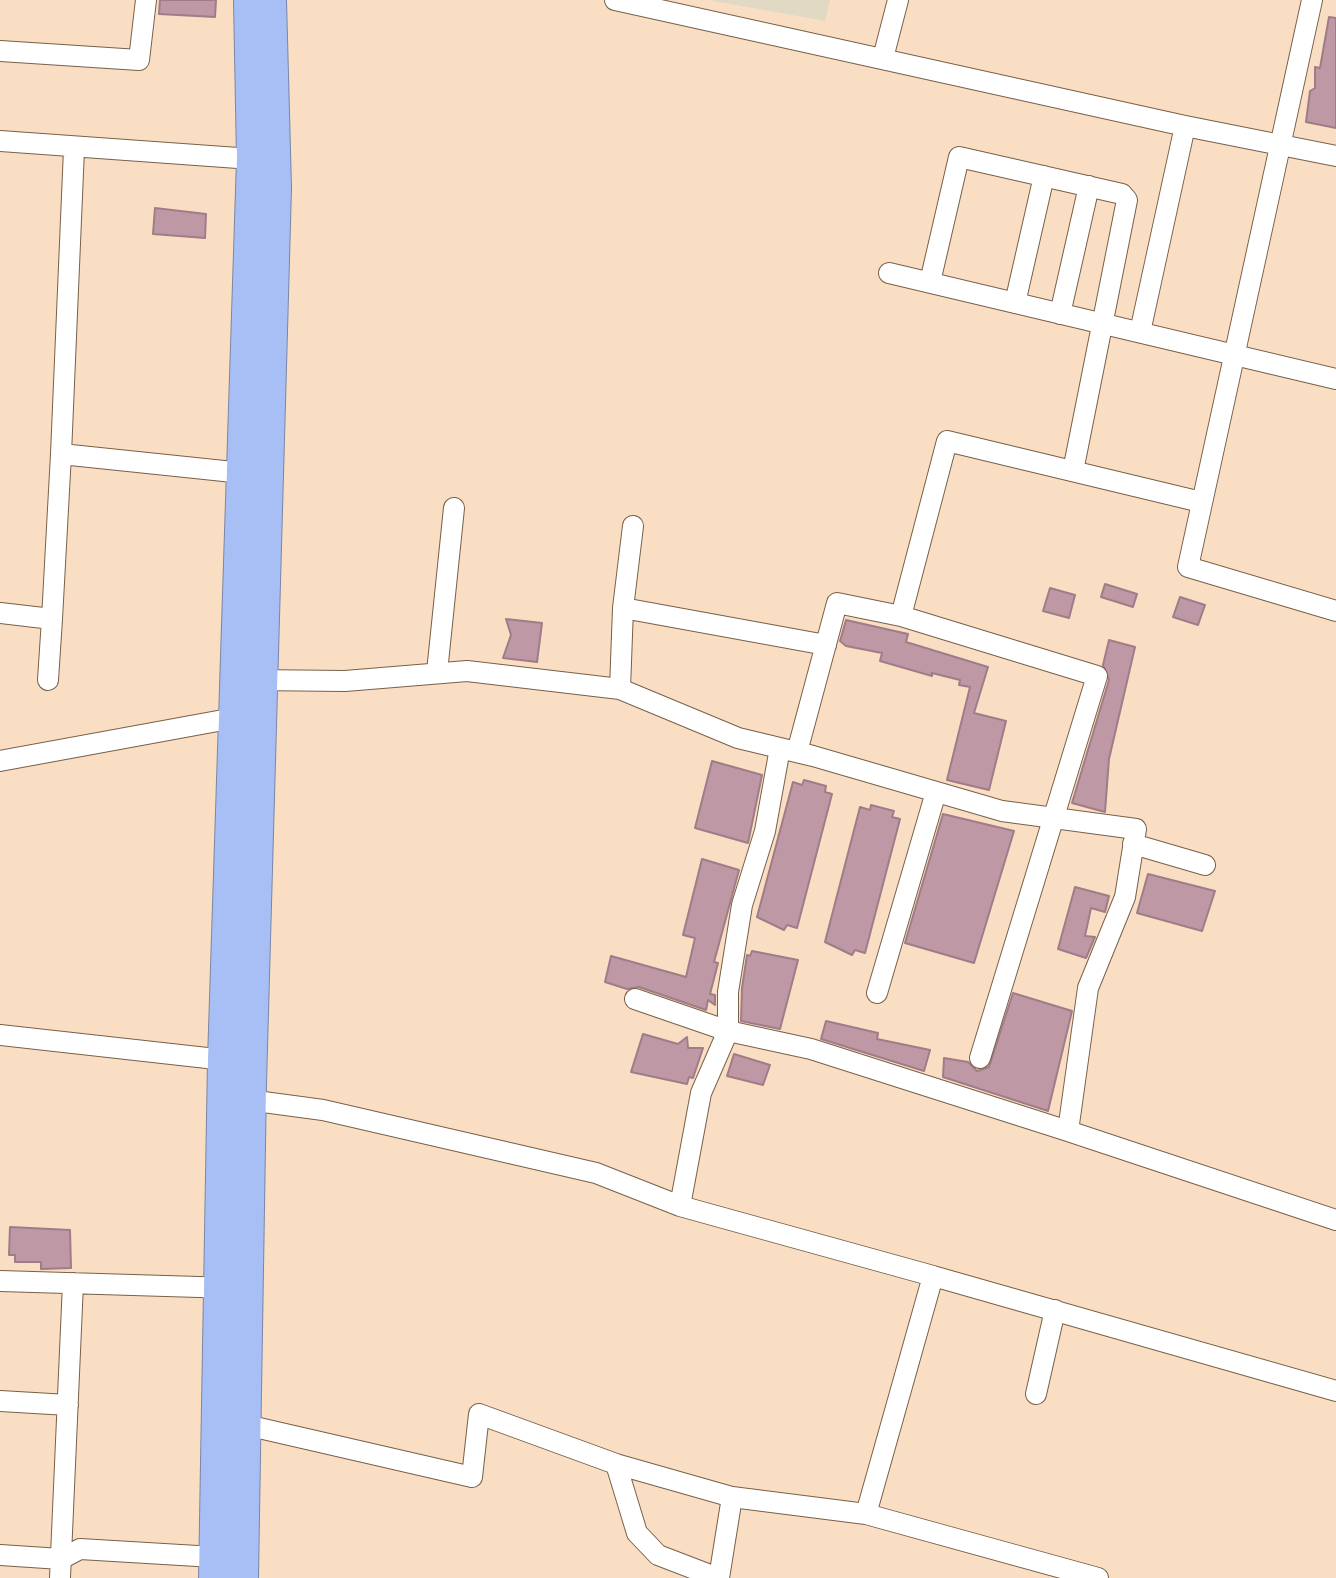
<!DOCTYPE html>
<html>
<head>
<meta charset="utf-8">
<style>
  body { margin:0 }
  canvas { display:block; background:#f9dec3 }
</style>
</head>
<body>
<canvas width="1336" height="1578"></canvas>
<script>
const ctx = document.querySelector('canvas').getContext('2d');
ctx.lineJoin = 'round';
function paint(path, color) {
  ctx.fillStyle = color;
  ctx.fill(path, 'evenodd');
}
function shape(rows) {
  const path = new Path2D();
  for (const r of rows) {
    path.moveTo(r[0], r[1]);
    for (let i = 2; i < r.length; i += 2) path.lineTo(r[i], r[i + 1]);
  }
  return path;
}
function strokePath(path, color, width, dash) {
  ctx.strokeStyle = color;
  ctx.lineWidth = width;
  ctx.lineCap = dash ? 'butt' : 'round';
  ctx.setLineDash(dash || []);
  ctx.stroke(path);
}
paint(shape([
  [708,0,830,0,825,21]
]), '#e2d9c4');
const building = shape([
  [160,0,216,0,215,17,159,14,160,0],
  [1329,17,1336,18,1336,128,1306,122,1310,91,1315,88,1315,67,1320,68,1329,17],
  [155,208,206,214,205,238,153,234,155,208],
  [1105,584,1137,594,1133,607,1101,597,1105,584],
  [1050,588,1075,595,1069,618,1043,611,1050,588],
  [1180,597,1205,605,1198,625,1173,617,1180,597],
  [506,619,542,623,537,662,503,658,511,635,506,619],
  [846,620,908,634,906,642,988,667,974,713,1006,721,989,790,947,780,970,687,959,685,960,680,932,673,932,676,880,661,882,653,846,646,840,641,846,620],
  [1109,640,1135,647,1109,759,1105,812,1072,803,1109,680,1103,665,1109,640],
  [712,761,762,775,748,843,695,828,712,761],
  [804,780,826,786,825,792,832,794,797,928,787,925,784,930,757,917,793,782,802,785,804,780],
  [871,805,894,811,892,817,900,819,865,953,855,950,852,955,825,942,860,807,870,810,871,805],
  [943,814,1014,831,974,963,905,943,943,814],
  [702,859,739,870,714,962,718,963,710,994,715,995,715,1005,708,1000,706,1010,639,987,627,989,605,982,611,956,686,977,695,938,683,935,702,859],
  [1148,874,1215,891,1202,931,1137,913,1148,874],
  [1075,887,1109,896,1105,912,1091,908,1085,936,1095,937,1086,958,1058,949,1075,887],
  [752,951,798,960,780,1029,741,1021,742,988,747,955,750,956,752,951],
  [1013,993,1072,1011,1048,1111,943,1077,944,1058,968,1062,977,1071,989,1067,1013,993],
  [826,1021,878,1033,877,1039,930,1050,924,1071,821,1039,826,1021],
  [643,1034,678,1044,687,1037,688,1048,703,1048,693,1078,689,1077,687,1084,631,1072,643,1034],
  [734,1054,770,1065,763,1085,727,1076,734,1054],
  [10,1227,70,1230,71,1268,41,1269,41,1262,15,1262,15,1255,9,1255,10,1227]
]);
paint(building, '#be99a5');
strokePath(building, '#9f7c87', 2);
const minor = shape([
  [615,0,1185,126,1336,156],
  [1312,0,1188,567,1336,611],
  [0,51,139,60,146,0],
  [883,58,898,0],
  [0,141,252,159],
  [74,149,61,454,243,473],
  [889,273,1336,379],
  [930,282,959,157,1122,194,1127,200,1073,471],
  [1015,303,1044,176],
  [1060,314,1089,186],
  [1140,332,1185,126],
  [623,608,826,645],
  [0,613,52,619,48,680],
  [52,619,61,454],
  [437,672,454,508],
  [252,680,345,681,467,671,620,689,738,738,813,756,1002,811,1136,829,1125,897,1088,988,1068,1131,1336,1220],
  [620,689,623,608,633,526],
  [797,752,837,603,901,616],
  [0,761,245,716],
  [1133,844,1205,865],
  [877,993,936,792],
  [635,999,728,1031,811,1049,1068,1131],
  [0,1035,234,1061],
  [980,1058,1097,676,901,616,947,441,1201,502],
  [241,1099,323,1110,596,1173,680,1206,701,1093,728,1031,728,992,742,905,765,831,780,748],
  [680,1206,933,1276,866,1514],
  [933,1276,1336,1391],
  [0,1281,232,1288],
  [1036,1394,1055,1310],
  [0,1401,68,1405],
  [246,1425,472,1477,479,1414,616,1464,732,1497],
  [616,1464,637,1533,658,1555,718,1578],
  [0,1555,61,1559,80,1549,214,1557],
  [60,1578,73,1283],
  [719,1578,732,1497,866,1514,1098,1578]
]);
const highway = shape([
  [214,1578,223,1060,252,159,249,0],
  [243,1578,251,1084,276,188,271,0]
]);
strokePath(minor, '#786049', 22);
strokePath(highway, '#7a86a5', 32);
strokePath(minor, '#fff', 20);
strokePath(highway, '#a7bff4', 30);
</script>
</body>
</html>
